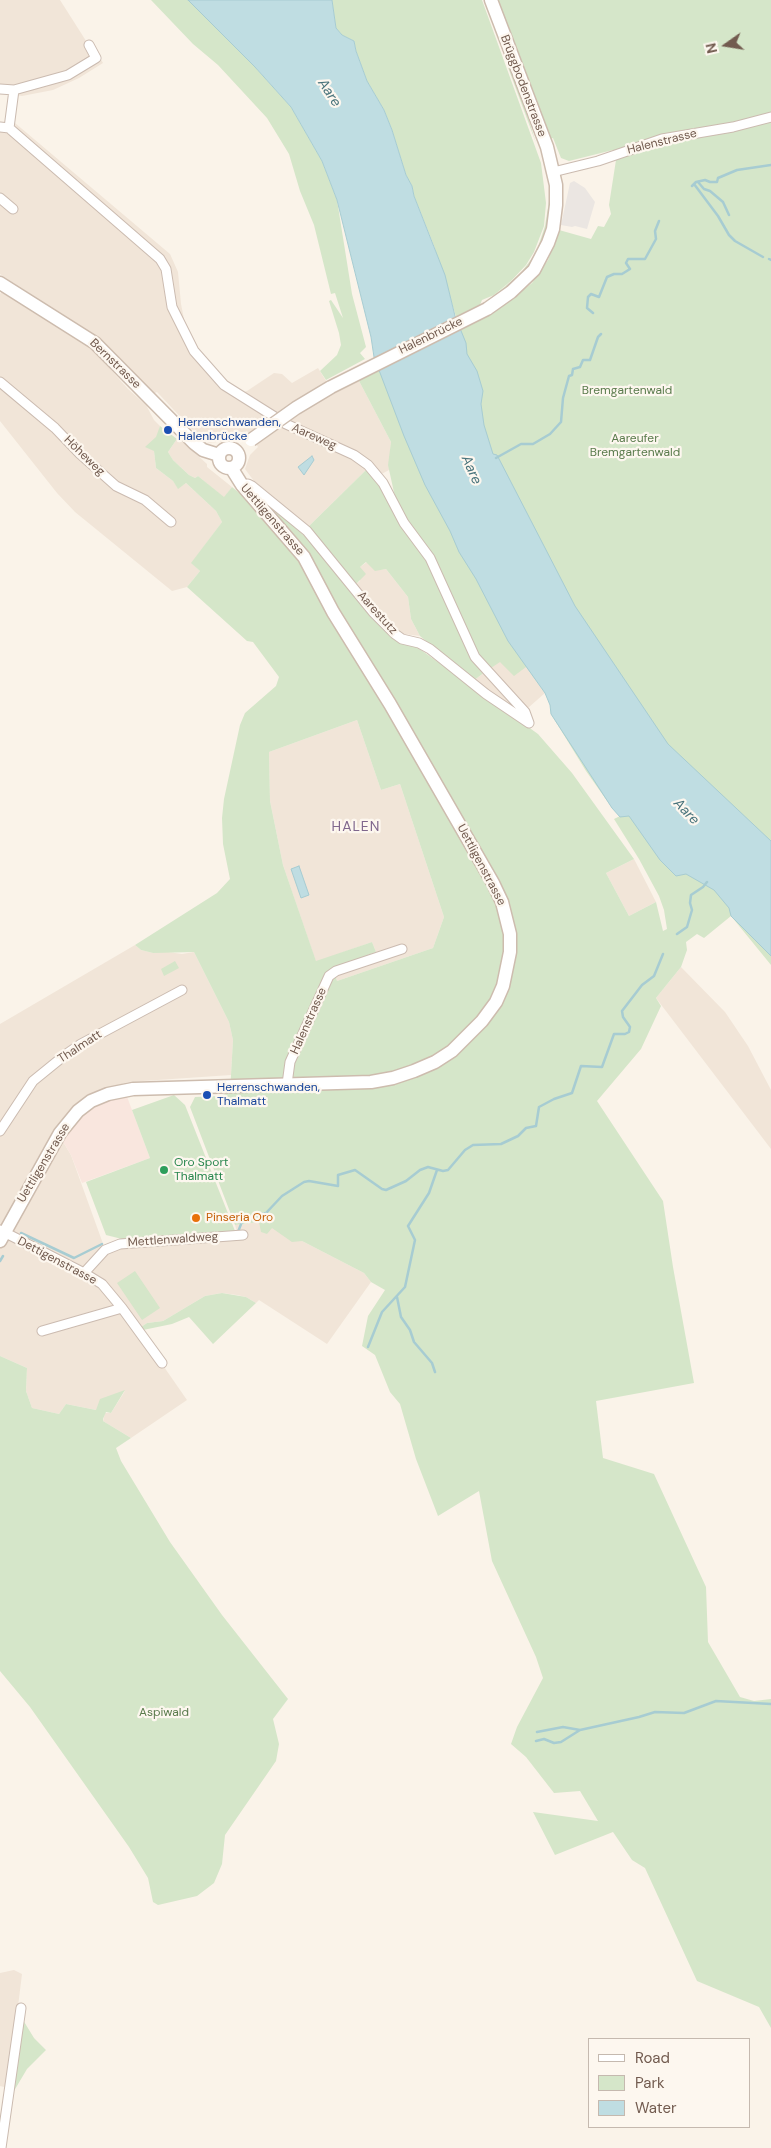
<!DOCTYPE html>
<html>
<head>
<meta charset="utf-8">
<style>
  body { margin:0 }
  #map { position:relative; width:771px; height:2148px; overflow:hidden; background:#faf3e9; font-family:"DM Sans",sans-serif }
  canvas { display:block }
  .legend { position:absolute; left:588px; top:2038px; width:162px; height:90px; box-sizing:border-box; background:#fdf7ef; border:1px solid #c5b9af; margin:0; padding:6px 9px; list-style:none; font-size:15px; color:#725b4f }
  .legend li { display:flex; align-items:center; gap:10px; height:25px }
  .legend b { width:25px; border:1px solid #c5b9af }
  .north { position:absolute; left:701px; top:20px; width:50px; height:50px; -webkit-text-stroke:4px #fdf7ef; paint-order:stroke; rotate:257deg; font-size:14px; font-weight:700; line-height:20px; text-align:center; color:#725b4f }
  .north::after { content:''; display:block; margin:auto; width:18px; height:22px; background:#725b4f; clip-path:polygon(50% 0,100% 100%,50% 72%,0 100%) }
</style>
</head>
<body>
<div id="map">
<canvas width="771" height="2148"></canvas>
<ul class="legend">
<li><b style="height:6px;background:#fff"></b>Road</li>
<li><b style="height:14px;background:#d5e6c9"></b>Park</li>
<li><b style="height:14px;background:#bfdde2"></b>Water</li>
</ul>
<div class="north">N</div>
</div>
<script>
const ctx = document.querySelector('canvas').getContext('2d');
ctx.lineJoin = 'round';
function paint(path, color) {
  ctx.fillStyle = color;
  ctx.fill(path, 'evenodd');
}
function shape(rows) {
  const path = new Path2D();
  for (const r of rows) {
    if (r.length === 3) {
      path.moveTo(r[0] + r[2], r[1]);
      path.arc(r[0], r[1], r[2], 0, 2 * Math.PI);
      continue;
    }
    path.moveTo(r[0], r[1]);
    for (let i = 2; i < r.length; i += 2) path.lineTo(r[i], r[i + 1]);
  }
  return path;
}
function strokePath(path, color, width, dash) {
  ctx.strokeStyle = color;
  ctx.lineWidth = width;
  ctx.lineCap = dash ? 'butt' : 'round';
  ctx.setLineDash(dash || []);
  ctx.stroke(path);
}
function label(font, color, halo, rows, align = 'center') {
  ctx.font = font + ' "DM Sans",sans-serif';
  ctx.lineWidth = 4.5;
  ctx.setLineDash([]);
  ctx.textBaseline = 'middle';
  ctx.strokeStyle = halo;
  ctx.fillStyle = color;
  for (const [text, x, y, turn = 0] of rows) {
    ctx.save();
    ctx.translate(x, y);
    ctx.rotate((+turn || 0) * Math.PI / 180);
    ctx.textAlign = isNaN(turn) ? turn : align;
    if (halo) ctx.strokeText(text, 0, 0);
    ctx.fillText(text, 0, 0);
    ctx.restore();
  }
}
paint(shape([
  [0,0,60,0,88,44,92,43,103,63,79,78,53,90,22,96,0,93],
  [15,123,170,254,178,272,181,304,185,324,198,350,228,383,241,393,247,391,274,373,282,374,292,383,318,368,333,392,358,379,391,442,389,470,376,477,366,470,308,527,254,481,245,469,250,455,258,447,247,431,224,441,210,443,203,441,157,392,153,394,99,339,0,274,0,130],
  [2,291,90,347,108,364,111,370,128,389,146,405,154,420,160,426,154,451,156,468,173,481,178,488,186,483,216,511,222,522,192,563,200,571,187,587,172,591,75,512,57,493,0,421,0,294],
  [177,439,185,444,207,464,207,467,232,487,224,498,198,476,195,478,189,475,173,460,168,452],
  [367,562,377,570,386,569,408,597,411,619,420,636,396,633,355,585,360,581,360,567],
  [500,661,526,667,545,693,520,715,473,681],
  [357,720,381,790,400,784,444,917,433,948,337,981,333,968,376,952,372,942,316,962,283,865,270,801,269,752],
  [634,859,656,902,629,916,606,873],
  [135,945,141,950,153,953,161,951,182,954,194,952,229,1022,233,1040,231,1075,128,1082,90,1094,67,1114,54,1129,9,1227,62,1140,71,1155,106,1252,124,1243,237,1231,235,1225,260,1222,302,1241,364,1273,371,1282,327,1344,259,1300,256,1303,246,1297,237,1295,222,1293,205,1296,163,1321,147,1323,141,1327,162,1364,187,1400,131,1438,103,1421,105,1413,111,1413,125,1391,96,1410,66,1404,59,1414,32,1408,26,1391,27,1368,0,1356,0,1024],
  [681,967,725,1012,748,1046,771,1090,771,1149,656,998],
  [14,1970,22,1974,8,2088,0,2086,0,1973]
]), '#f1e5d8');
paint(shape([
  [126,1094,150,1158,82,1183,71,1155,62,1140,76,1119,94,1105]
]), '#f9e6de');
paint(shape([
  [574,181,585,188,595,202,587,229,575,226,572,227,561,225,570,183]
]), '#ebe6e2');
paint(shape([
  [151,0,188,0,255,67,291,107,322,161,337,200,352,294,366,347,360,353,365,359,326,380,320,371,337,355,341,345,339,333,329,301,331,300,343,318,335,293,331,294,314,225,300,191,289,154,267,118,218,65,193,44],
  [332,0,482,0,541,163,546,203,544,226,534,252,526,265,512,280,494,295,482,300,480,305,485,315,499,309,532,283,548,260,559,230,591,239,598,226,604,227,611,214,609,205,616,160,613,150,569,161,561,158,553,138,550,139,496,0,771,0,771,965,731,916,704,938,697,934,686,942,687,950,681,967,656,998,661,1006,641,1049,597,1101,663,1201,673,1267,694,1383,596,1401,603,1458,654,1474,706,1587,708,1642,740,1697,754,1701,771,1699,771,2028,759,2007,697,1981,645,1868,632,1860,613,1832,555,1855,533,1812,598,1821,580,1791,554,1793,526,1757,511,1744,517,1727,543,1678,536,1657,492,1561,479,1491,438,1516,416,1459,400,1404,390,1392,375,1355,362,1346,368,1316,385,1290,371,1282,364,1273,302,1241,292,1242,272,1228,267,1234,261,1232,259,1222,235,1225,190,1107,195,1097,220,1096,230,1092,233,1040,229,1022,194,952,153,953,141,950,135,945,217,893,230,879,223,844,222,818,224,799,240,725,245,713,276,686,279,677,253,642,247,641,187,587,200,571,191,563,222,522,216,511,186,483,178,489,173,481,156,468,154,451,145,447,156,437,160,426,177,439,168,452,173,460,189,475,195,478,198,476,224,497,232,487,243,496,249,487,317,547,371,614,538,734,572,773,634,859,606,873,629,916,656,902,663,931,667,929,664,910,659,896,639,859,614,819,620,816,612,808,586,771,551,714,550,705,545,693,526,667,514,676,500,662,488,670,481,663,395,497,388,465,391,442,358,379,458,323,434,246,414,196,412,186,406,175,392,130,384,110,367,81,356,51,354,41,342,35,336,28],
  [357,720,381,790,400,784,444,917,433,948,337,981,333,968,376,952,372,942,316,961,283,865,270,801,269,752],
  [506,62,508,62,522,98,536,143],
  [550,195,547,227,537,254,528,267,514,282,491,298,520,274,536,253,545,226],
  [366,470,376,477,426,553,485,672,473,681,420,636,411,619,408,597,386,569,375,571,366,562,360,567,366,574,355,585,308,527],
  [175,961,179,968,164,976,161,969],
  [174,1095,185,1105,235,1231,122,1239,106,1235,86,1182,150,1158,132,1110],
  [135,1271,160,1308,142,1320,117,1283],
  [222,1293,246,1297,256,1303,213,1344,189,1317,172,1324,143,1330,141,1327,147,1323,163,1321,205,1296],
  [0,1356,27,1368,26,1391,32,1408,59,1414,66,1404,96,1410,100,1399,125,1390,111,1413,106,1412,103,1419,103,1421,131,1438,116,1448,121,1461,170,1542,222,1615,288,1699,273,1719,279,1744,276,1761,225,1835,222,1864,214,1883,197,1896,158,1905,153,1902,148,1878,129,1847,30,1707,0,1671],
  [23,2020,34,2038,46,2050,27,2069,11,2096]
]), '#d5e6c9');
const water = shape([
  [188,0,332,0,336,28,342,35,354,41,356,51,367,81,384,110,392,130,406,175,412,186,414,196,445,275,455,316,466,343,467,354,477,371,483,391,481,404,484,425,493,454,497,455,575,606,668,744,771,841,771,956,731,916,729,908,714,890,686,874,676,876,660,860,629,816,620,817,612,808,551,714,550,705,545,693,508,641,476,579,459,552,450,531,425,485,404,436,374,357,371,337,337,200,322,161,291,107,255,67,188,0],
  [312,456,314,460,304,475,298,467,312,456],
  [299,866,309,895,301,898,291,869,299,866]
]);
paint(water, '#bfdde2');
strokePath(water, '#a7ccd2', 1);
strokePath(shape([
  [698,182,704,189,710,191,723,202,729,215],
  [694,184,718,216,729,235,735,241,763,257],
  [692,186,696,182,705,180,710,182,717,182,718,178,737,170,771,165],
  [769,259,771,260],
  [593,313,587,308,588,297,591,294,599,297,607,277,614,274,622,274,630,269,626,263,628,259,645,259,656,239,655,231,659,221],
  [496,458,521,444,533,444,550,434,561,422,563,398,569,376,572,375,573,369,580,367,583,360,590,360,598,337,601,334],
  [677,934,687,927,692,910,690,903,691,895,703,887,707,882],
  [238,1232,243,1219,266,1213,282,1196,304,1182,309,1181,338,1186,338,1175,355,1170,382,1189,386,1190,406,1181,420,1170,428,1167,443,1171,448,1170,465,1150,473,1145,501,1144,518,1136,526,1128,536,1126,539,1107,554,1099,572,1093,581,1066,602,1067,614,1034,625,1034,629,1032,630,1027,623,1017,622,1011,642,985,654,976,663,954],
  [21,1233,74,1258,102,1244],
  [0,1261,3,1256],
  [397,1297,401,1317,410,1330,414,1342,432,1363,435,1372],
  [368,1347,382,1312,405,1287,415,1240,408,1226,429,1193,437,1170],
  [537,1732,563,1727,580,1730,639,1717,655,1712,684,1713,716,1701,771,1704],
  [536,1741,544,1739,554,1743,561,1742,580,1730]
]), '#a7ccd2', 2.5);
const minor = shape([
  [0,89,14,90],
  [0,127,9,128,160,259,166,269,172,307,194,351,224,385,286,424,354,455,368,465,383,483,404,523,430,558,475,657,525,712,529,723],
  [9,128,14,90,68,75,96,58,89,45],
  [553,172,598,161,662,139,733,127,771,117],
  [0,198,13,209],
  [0,382,55,428,80,454,116,486,145,500,171,522],
  [242,485,248,484,252,486,307,531,373,612,395,634,402,639,419,643,430,649,486,694,529,723],
  [287,1084,290,1062,329,976,336,971,402,949],
  [0,1131,33,1081,65,1055,81,1044,182,990],
  [0,1230,84,1273,102,1284,122,1308,162,1363],
  [84,1273,105,1250,120,1244,243,1235],
  [42,1331,122,1308],
  [1,2148,21,2008]
]);
const secondary = shape([
  [0,283,95,343,194,443,203,450,219,455],
  [487,309,511,292,534,270,548,243,553,229,556,205,556,185,547,147,491,0],
  [229,458,10],
  [0,1241,60,1133,78,1111,91,1101,108,1094,133,1089,371,1082,393,1078,414,1071,435,1062,452,1051,482,1021,496,1002,503,986,510,952,510,934,502,902,493,883,390,704,333,612,304,557,242,485,232,469]
]);
strokePath(minor, '#cbbbb0', 11);
strokePath(secondary, '#cdbcae', 15);
strokePath(minor, '#fff', 9);
strokePath(secondary, '#fff', 12);
const secondaryBridge = shape([
  [251,440,296,408,331,387,487,309]
]);
strokePath(secondaryBridge, '#cdbcae', 15, []);
strokePath(secondaryBridge, '#fff', 12);
for (const [x, y, r, color] of [
  [168,430,5,"#1a4fb4"],
  [207,1095,5,"#1a4fb4"],
  [164,1170,5,"#2e9e5b"],
  [196,1218,5,"#e8710a"]
]) {
  const dot = new Path2D();
  dot.arc(x, y, r, 0, 2 * Math.PI);
  ctx.fillStyle = color;
  ctx.fill(dot);
  strokePath(dot, '#fdf7ef', 2);
}
label('12px', '#725b4f', '#fdf7ef', [
  ["Brüggbodenstrasse",523,86,69],
  ["Halenstrasse",662,142,-14],
  ["Halenbrücke",431,336,-26],
  ["Bernstrasse",115,364,44],
  ["Aareweg",314,437,24],
  ["Höheweg",84,456,44],
  ["Uettligenstrasse",272,520,49],
  ["Aarestutz",377,613,48],
  ["Uettligenstrasse",481,865,62],
  ["Halenstrasse",309,1021,-66],
  ["Thalmatt",80,1047,-33],
  ["Uettligenstrasse",44,1163,-59],
  ["Mettlenwaldweg",173,1240,-4],
  ["Dettigenstrasse",57,1261,28]
]);
label('12px', '#5a7b4c', '#fdf7ef', [
  ["Bremgartenwald",627,391],
  ["Aareufer",635,439],
  ["Bremgartenwald",635,453],
  ["Aspiwald",164,1713]
]);
label('12px', '#164399', '#fdf7ef', [
  ["Herrenschwanden,",178,423],
  ["Halenbrücke",178,437],
  ["Herrenschwanden,",217,1088],
  ["Thalmatt",217,1102]
], 'left');
label('12px', '#27864d', '#fdf7ef', [
  ["Oro Sport",174,1163],
  ["Thalmatt",174,1177]
], 'left');
label('12px', '#c56008', '#fdf7ef', [
  ["Pinseria Oro",206,1218]
], 'left');
label('italic 14px', '#48737b', '#fdf7ef', [
  ["Aare",329,93,57],
  ["Aare",471,470,66],
  ["Aare",686,812,46]
]);
ctx.letterSpacing = '1px';
label('14px', '#80678d', '#fdf7ef', [
  ["HALEN",356,827]
]);
ctx.letterSpacing = '0px';
</script>
</body>
</html>
